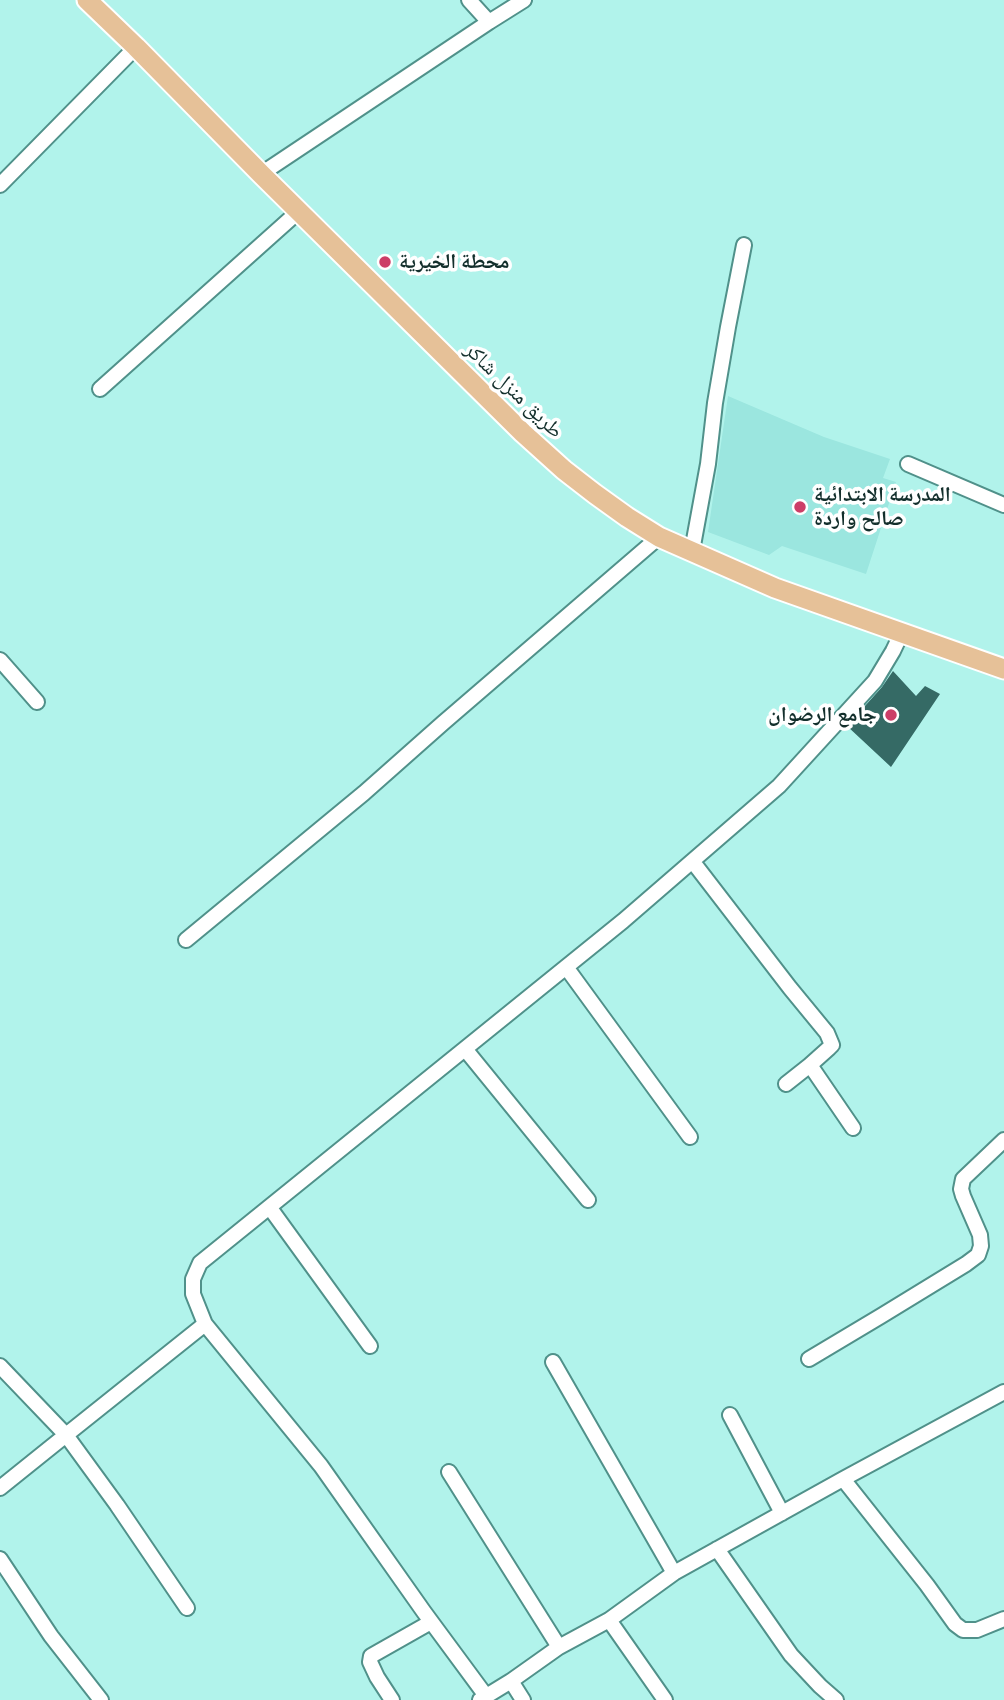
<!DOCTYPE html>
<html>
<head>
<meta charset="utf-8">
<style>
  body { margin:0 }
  canvas { display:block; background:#b1f3eb }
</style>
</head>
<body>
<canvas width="1004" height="1700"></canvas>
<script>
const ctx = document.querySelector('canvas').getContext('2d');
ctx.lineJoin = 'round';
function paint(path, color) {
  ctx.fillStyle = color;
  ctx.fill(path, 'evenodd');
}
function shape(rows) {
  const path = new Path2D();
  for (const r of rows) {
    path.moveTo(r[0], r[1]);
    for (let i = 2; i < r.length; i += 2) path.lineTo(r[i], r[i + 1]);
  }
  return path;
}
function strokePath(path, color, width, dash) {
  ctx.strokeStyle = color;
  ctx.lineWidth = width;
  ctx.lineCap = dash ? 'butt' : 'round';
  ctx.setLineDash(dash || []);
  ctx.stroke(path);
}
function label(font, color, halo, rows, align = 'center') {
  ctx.font = font + ' "DM Sans","Noto Naskh Arabic",sans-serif';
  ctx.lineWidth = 7;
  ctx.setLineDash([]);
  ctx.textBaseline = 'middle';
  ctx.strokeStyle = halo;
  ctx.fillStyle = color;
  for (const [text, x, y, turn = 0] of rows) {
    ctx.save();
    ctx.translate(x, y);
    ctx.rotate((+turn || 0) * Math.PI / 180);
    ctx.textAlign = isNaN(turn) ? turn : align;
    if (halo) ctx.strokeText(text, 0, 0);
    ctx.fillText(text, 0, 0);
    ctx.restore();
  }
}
paint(shape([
  [728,396,824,437,890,459,883,478,896,482,866,574,782,546,769,555,708,532]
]), '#9be6df');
paint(shape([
  [893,671,916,696,925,686,940,694,891,767,847,726,882,687]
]), '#356a65');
const minor = shape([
  [469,0,489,22],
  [261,174,489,22,524,0],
  [0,185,136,47],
  [100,389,299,211],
  [908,464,1004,505],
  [692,551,708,464,715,403,728,327,744,245],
  [0,660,37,702],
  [693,862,790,988,827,1033,832,1045,829,1048,810,1065,853,1128],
  [186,940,364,793,443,723,659,537],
  [566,967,690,1137],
  [465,1049,588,1200],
  [786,1084,810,1065],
  [270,1208,370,1346],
  [809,1359,881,1316,966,1264,978,1255,981,1246,980,1235,963,1196,961,1189,963,1179,1004,1140],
  [553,1362,674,1573],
  [0,1366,66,1435,205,1324],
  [730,1415,782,1513],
  [449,1472,559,1647],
  [843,1479,927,1585,955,1624,963,1630,977,1630,1004,1619],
  [0,1488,66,1435,117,1505,187,1608],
  [717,1549,791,1655,820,1686,836,1700],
  [0,1559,51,1636,101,1700],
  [609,1620,665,1700],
  [511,1681,523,1700],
  [486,1696,424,1612,321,1466,205,1324,193,1294,193,1279,200,1263,623,921,779,786,875,681,893,651,902,632],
  [392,1700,377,1677,370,1662,371,1656,431,1622],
  [480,1700,511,1681,559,1647,609,1620,674,1573,843,1479,1004,1392]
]);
const major = shape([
  [87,0,136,47,261,174,523,433,564,470,595,494,627,517,659,537,775,588,1004,669]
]);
strokePath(minor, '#50918a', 18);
strokePath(major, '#fff', 23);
strokePath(minor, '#fff', 14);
strokePath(major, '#e6c198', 19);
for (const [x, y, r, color] of [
  [385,262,7,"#cc3e67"],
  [800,507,7,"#cc3e67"],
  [891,715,7,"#cc3e67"]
]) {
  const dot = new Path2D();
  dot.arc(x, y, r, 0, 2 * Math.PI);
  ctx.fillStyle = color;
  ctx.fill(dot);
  strokePath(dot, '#fff', 2.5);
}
label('bold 21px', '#132f2c', '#fff', [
  ["محطة الخيرية",399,262],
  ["المدرسة الابتدائية",814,495],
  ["صالح واردة",814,519],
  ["جامع الرضوان",877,715,"right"]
], 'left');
label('21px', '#132f2c', '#fff', [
  ["طريق منزل شاكر",513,391,44]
]);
</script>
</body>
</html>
